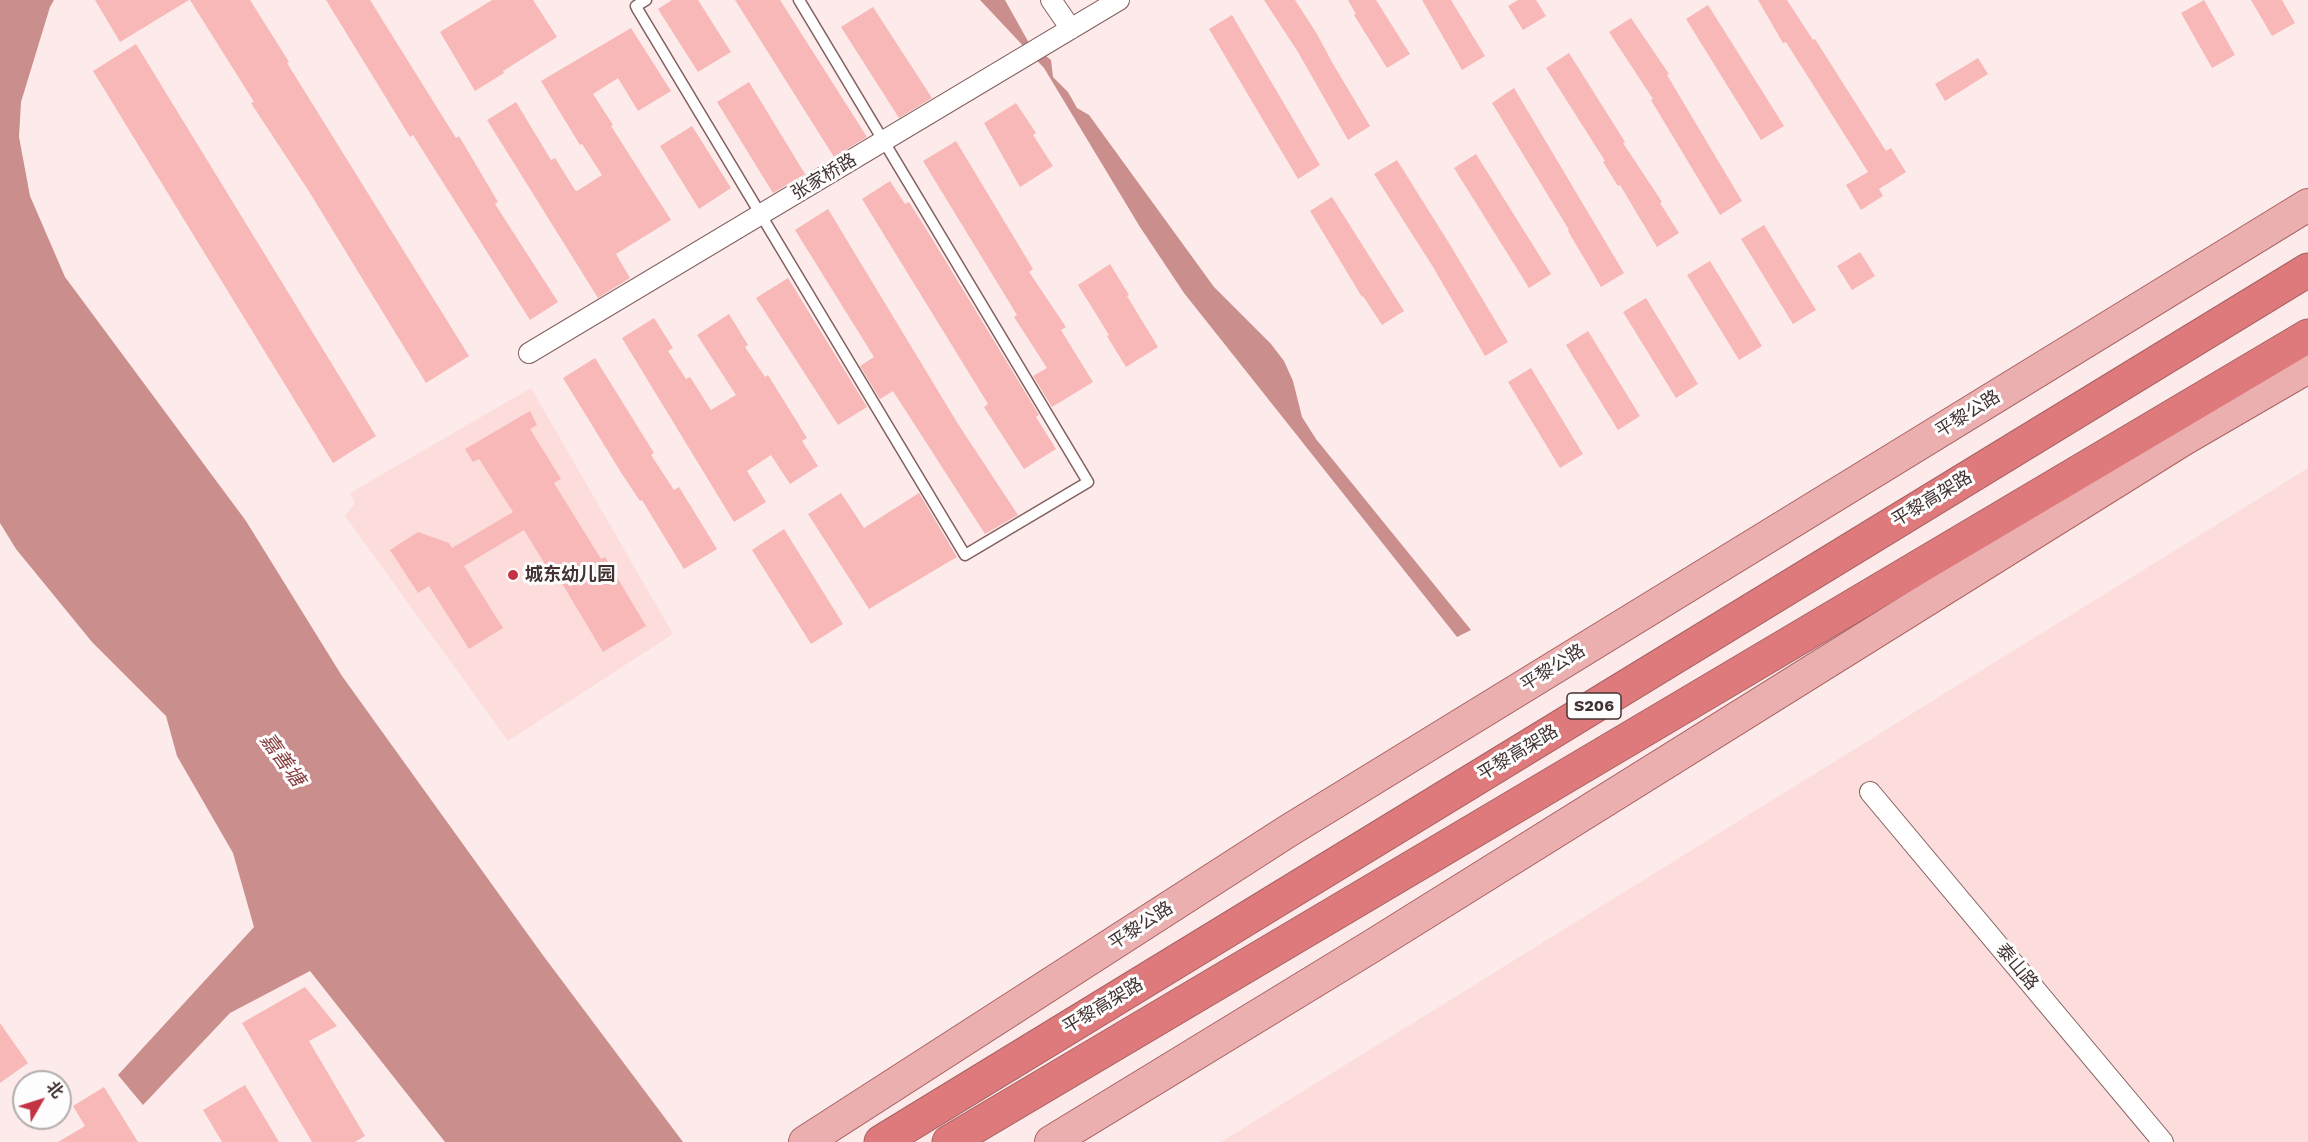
<!DOCTYPE html>
<html>
<head>
<meta charset="utf-8">
<style>
  body { margin:0 }
  #map { position:relative; width:2308px; height:1142px; overflow:hidden; background:#fcebea; font-family:"Work Sans","Noto Sans SC",sans-serif }
  canvas { display:block }
  .north { position:absolute; left:12px; top:1070px; width:60px; height:60px; box-sizing:border-box; background:#fdfdfd; border:2px solid #b3acac; border-radius:50%; rotate:51deg; font-size:16px; font-weight:700; line-height:24px; text-align:center; color:#433232 }
  .north::after { content:''; display:block; margin:auto; width:21px; height:27px; background:#c33343; clip-path:polygon(50% 0,100% 100%,50% 72%,0 100%) }
</style>
</head>
<body>
<div id="map">
<canvas width="2308" height="1142"></canvas>
<div class="north">北</div>
</div>
<script>
const ctx = document.querySelector('canvas').getContext('2d');
ctx.lineJoin = 'round';
function paint(path, color) {
  ctx.fillStyle = color;
  ctx.fill(path, 'evenodd');
}
function shape(rows) {
  const path = new Path2D();
  for (const r of rows) {
    path.moveTo(r[0], r[1]);
    for (let i = 2; i < r.length; i += 2) path.lineTo(r[i], r[i + 1]);
  }
  return path;
}
function strokePath(path, color, width, dash) {
  ctx.strokeStyle = color;
  ctx.lineWidth = width;
  ctx.lineCap = dash ? 'butt' : 'round';
  ctx.setLineDash(dash || []);
  ctx.stroke(path);
}
function label(font, color, halo, rows, align = 'center') {
  ctx.font = font + ' "Work Sans","Noto Sans SC",sans-serif';
  ctx.lineWidth = 6;
  ctx.setLineDash([]);
  ctx.textBaseline = 'middle';
  ctx.strokeStyle = halo;
  ctx.fillStyle = color;
  for (const [text, x, y, turn = 0] of rows) {
    ctx.save();
    ctx.translate(x, y);
    ctx.rotate((+turn || 0) * Math.PI / 180);
    ctx.textAlign = isNaN(turn) ? turn : align;
    if (halo) ctx.strokeText(text, 0, 0);
    ctx.fillText(text, 0, 0);
    ctx.restore();
  }
}
paint(shape([
  [531,388,673,634,508,741,345,516,355,503,350,493],
  [2308,468,2308,1142,1221,1142]
]), '#fcdddc');
paint(shape([
  [0,0,54,0,50,7,21,102,19,137,30,196,65,277,246,521,342,676,542,954,683,1142,445,1142,310,971,230,1013,143,1105,118,1075,254,927,233,853,177,756,166,716,92,642,16,549,0,523],
  [980,0,1005,0,1029,43,1051,60,1053,77,1068,92,1077,108,1089,115,1214,287,1271,344,1284,361,1293,381,1302,417,1316,439,1471,630,1457,637,1184,293,1140,227,1044,68]
]), '#ca8e8d');
paint(shape([
  [95,0,189,0,120,42],
  [190,0,250,0,289,62,287,63,469,356,426,383,310,193,251,103,254,102],
  [326,0,370,0,456,138,459,136,498,202,495,204,558,302,530,320,413,135,410,137],
  [492,0,533,0,557,37,503,71,504,73,475,91,440,32],
  [672,0,698,0,731,52,698,72,658,9],
  [735,0,780,0,867,137,834,157],
  [1264,0,1295,0,1317,34,1333,64,1370,126,1348,140,1298,52],
  [1348,0,1376,0,1410,54,1387,68,1354,15,1356,14],
  [1422,0,1451,0,1485,56,1462,70],
  [1518,0,1536,0,1546,16,1523,30,1508,6],
  [1758,0,1787,0,1813,40,1815,39,1886,151,1891,148,1906,172,1879,189,1883,196,1861,210,1846,185,1868,172,1786,42,1783,43],
  [2204,0,2235,55,2212,68,2181,13],
  [2251,0,2282,0,2295,23,2272,36],
  [1708,5,1784,126,1761,140,1686,19],
  [873,7,932,98,899,118,841,27],
  [1232,15,1320,165,1298,179,1209,29],
  [1631,18,1669,74,1667,75,1742,201,1720,215,1651,100,1653,99,1609,32],
  [631,28,671,91,638,111,618,78,593,94,613,125,611,126,671,220,616,254,630,278,598,298,487,120,516,102,551,160,555,158,575,190,577,191,602,175,582,144,580,145,541,81],
  [136,44,376,436,333,463,93,71],
  [1569,53,1625,142,1623,143,1662,202,1660,203,1679,233,1657,247,1620,185,1618,186,1603,162,1605,161,1546,68],
  [1978,58,1988,74,1945,101,1935,84],
  [749,82,805,174,773,193,717,102],
  [1514,88,1624,273,1601,287,1568,231,1569,230,1492,103],
  [1016,103,1036,133,1033,135,1053,166,1020,187,984,123],
  [692,126,731,188,699,209,660,146],
  [956,141,1033,269,1029,272,1066,327,1061,330,1093,382,1052,407,1033,376,1047,368,1014,317,1017,315,923,161],
  [1476,154,1551,274,1529,288,1454,168],
  [1397,160,1452,248,1508,342,1485,356,1433,267,1374,174],
  [890,181,905,204,909,202,928,232,1039,415,1036,417,1056,449,1024,469,984,407,988,404,862,199],
  [1332,197,1404,311,1382,325,1363,296,1362,297,1310,211],
  [828,209,958,424,1018,515,985,534,893,391,880,399,860,366,874,357,795,230],
  [1764,225,1816,310,1793,324,1741,239],
  [1860,252,1875,276,1852,290,1837,266],
  [1710,261,1762,346,1739,360,1687,275],
  [1110,264,1129,295,1127,296,1158,347,1126,367,1107,336,1109,335,1078,285],
  [788,278,867,407,838,425,756,298],
  [1646,298,1698,384,1676,398,1623,312],
  [729,314,748,345,745,347,765,377,768,375,807,438,802,441,818,466,790,484,771,455,747,471,766,502,734,522,622,338,654,318,673,348,668,351,686,379,690,377,711,410,736,395,697,335],
  [1588,331,1640,416,1618,430,1566,345],
  [595,358,654,453,651,455,674,490,679,487,717,549,684,569,642,500,640,501,622,474,563,378],
  [1531,368,1583,454,1560,468,1508,382],
  [530,411,537,425,530,429,561,479,554,483,601,559,605,557,646,626,603,652,560,580,556,582,524,530,464,566,503,628,469,649,429,586,418,593,390,550,418,532,449,543,452,548,513,512,479,459,473,462,465,449],
  [841,493,864,528,919,493,957,557,869,609,808,514],
  [784,529,843,624,811,644,752,550],
  [305,987,337,1026,309,1041,365,1136,355,1142,312,1142,242,1023],
  [0,1023,28,1063,0,1083],
  [245,1085,279,1142,222,1142,203,1110],
  [104,1087,138,1142,58,1142,85,1126,73,1106]
]), '#f7b8b7');
const lane = shape([
  [646,0,636,6,638,10,965,555,1088,482,799,0]
]);
const street = shape([
  [1051,0,1071,29],
  [529,353,1119,0],
  [1870,792,2163,1142]
]);
const primary = shape([
  [805,1142,1288,831,2308,205],
  [1051,1142,1372,946,2184,439,2308,367]
]);
const highway = shape([
  [881,1142,2308,270],
  [949,1142,2308,336]
]);
strokePath(lane, '#845f5f', 13);
strokePath(street, '#845f5f', 22);
strokePath(primary, '#a86162', 34);
strokePath(highway, '#a86162', 35);
strokePath(lane, '#fff', 10);
strokePath(street, '#fff', 20);
strokePath(primary, '#ecafb0', 32);
strokePath(highway, '#df7a7c', 33);
for (const [x, y, r, color] of [
  [513,575,6,"#c33343"]
]) {
  const dot = new Path2D();
  dot.arc(x, y, r, 0, 2 * Math.PI);
  ctx.fillStyle = color;
  ctx.fill(dot);
  strokePath(dot, '#fdfdfd', 2);
}
for (const [x, y, w] of [
  [1594,706,54]
]) {
  const box = new Path2D();
  box.roundRect(x - w / 2, y - 13, w, 26, 4.5);
  ctx.fillStyle = '#fdfdfd';
  ctx.fill(box);
  strokePath(box, '#433232', 1.5);
}
label('bold 16px', '#433232', null, [
  ["S206",1594,706]
]);
label('18px', '#433232', '#fdfdfd', [
  ["张家桥路",824,177,-31],
  ["平黎公路",1968,414,-32],
  ["平黎高架路",1932,499,-31],
  ["平黎公路",1553,668,-32],
  ["平黎高架路",1518,753,-31],
  ["平黎公路",1141,926,-33],
  ["泰山路",2017,967,50],
  ["平黎高架路",1103,1006,-31]
]);
label('bold 18px', '#433232', '#fdfdfd', [
  ["城东幼儿园",525,575]
], 'left');
label('italic 20px', '#873c3e', '#fdfdfd', [
  ["嘉善塘",282,760,54]
]);
</script>
</body>
</html>
